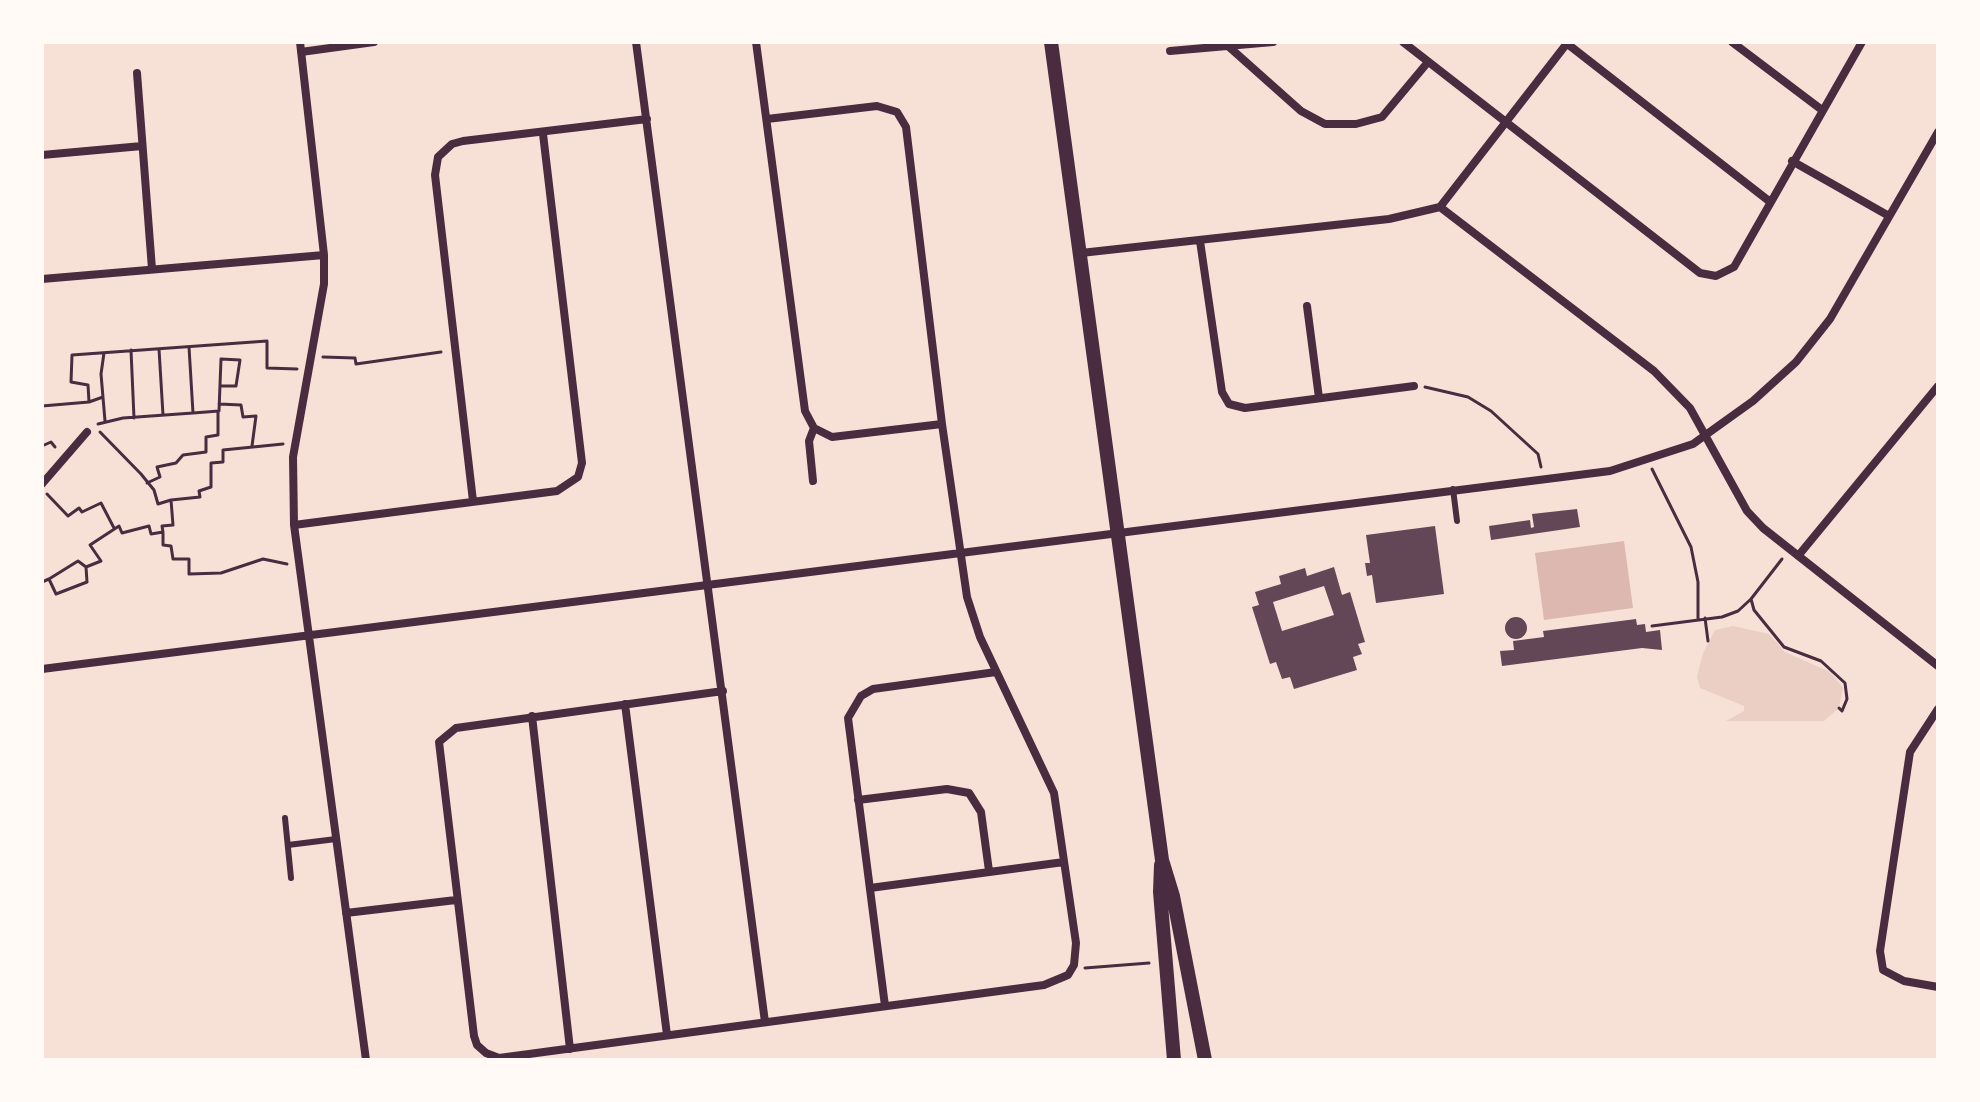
<!DOCTYPE html>
<html>
<head>
<meta charset="utf-8">
<style>
  body { margin:0 }
  #map { position:relative; width:1980px; height:1102px; overflow:hidden; background:#f7e1d7; font-family:Merriweather,serif }
  canvas { display:block }
  .frame { position:absolute; inset:0; border:44px solid #fffaf5; pointer-events:none }
</style>
</head>
<body>
<div id="map">
<canvas width="1980" height="1102"></canvas>
<div class="frame"></div>
</div>
<script>
const ctx = document.querySelector('canvas').getContext('2d');
ctx.lineJoin = 'round';
function paint(path, color) {
  ctx.fillStyle = color;
  ctx.fill(path, 'evenodd');
}
function shape(rows) {
  const path = new Path2D();
  for (const r of rows) {
    if (r.length === 3) {
      path.moveTo(r[0] + r[2], r[1]);
      path.arc(r[0], r[1], r[2], 0, 2 * Math.PI);
      continue;
    }
    path.moveTo(r[0], r[1]);
    for (let i = 2; i < r.length; i += 2) path.lineTo(r[i], r[i + 1]);
  }
  return path;
}
function strokePath(path, color, width, dash) {
  ctx.strokeStyle = color;
  ctx.lineWidth = width;
  ctx.lineCap = dash ? 'butt' : 'round';
  ctx.setLineDash(dash || []);
  ctx.stroke(path);
}
paint(shape([
  [1733,626,1769,634,1785,652,1830,672,1843,688,1839,708,1824,721,1726,721,1744,711,1744,706,1700,688,1697,677,1703,653,1715,630]
]), '#ebcfc5');
paint(shape([
  [1624,541,1633,608,1544,620,1535,553]
]), '#dcb8b0');
paint(shape([
  [1577,509,1580,527,1491,540,1489,526,1530,520,1531,528,1534,527,1532,514],
  [1435,526,1444,594,1376,603,1372,575,1367,576,1365,563,1370,563,1366,535],
  [1334,567,1342,595,1350,592,1365,642,1358,644,1362,654,1353,657,1357,670,1294,689,1290,677,1282,679,1276,662,1270,664,1252,607,1259,605,1255,592,1281,584,1279,576,1305,568,1307,576],
  [1324,586,1334,615,1282,631,1273,602],
  [1516,628,11],
  [1636,619,1637,625,1645,624,1646,632,1660,630,1662,650,1642,648,1502,666,1500,651,1514,650,1513,641,1544,637,1543,631]
]), '#644757');
strokePath(shape([
  [189,347,193,413,219,411,221,359,240,360,236,386,221,386],
  [159,349,163,415],
  [131,350,134,418],
  [104,353,101,374,105,421],
  [323,357,355,358,356,364,441,352],
  [1425,387,1468,397,1491,411,1538,454,1541,467],
  [89,402,103,397],
  [219,404,241,405,243,417,256,416,252,446],
  [42,406,89,402,88,385,71,382,72,355,267,341,267,368,297,369],
  [98,424,123,418,193,413],
  [100,432,141,474,154,490,158,504,171,500],
  [42,446,51,442,55,447],
  [1652,469,1691,547,1698,582,1698,618],
  [147,483,160,477,157,467,176,463,183,455,206,452,206,437,218,435,218,412],
  [47,494,68,516,79,508,82,512,101,503,114,528],
  [163,533,163,545,171,546,173,559,189,559,189,574,221,573,263,559,287,564],
  [1782,559,1751,599,1754,610,1784,647,1821,661,1845,683,1847,699,1842,711,1839,708],
  [49,579,78,561,86,567],
  [42,582,49,579,56,594,87,582,86,567,101,561,90,545,119,526,122,533,149,526,151,534,163,532,162,526,173,525,171,500,200,497,199,491,211,487,211,463,223,462,223,450,283,444],
  [1705,618,1708,641],
  [1652,626,1722,617,1738,611,1751,599],
  [1085,968,1149,963]
]), '#4a2c40', 3);
strokePath(shape([
  [1453,489,1457,521],
  [285,818,291,878],
  [288,845,336,839]
]), '#4a2c40', 6);
strokePath(shape([
  [300,42,324,255,324,284,293,457,294,525,366,1060],
  [636,42,765,1022],
  [756,42,805,411,814,428,832,437,942,424],
  [1403,42,1700,273,1716,276,1734,267,1862,42],
  [1565,42,1769,201],
  [1732,42,1822,110],
  [1228,46,1301,111,1325,124,1356,124,1382,117,1428,62],
  [1170,51,1273,42],
  [301,52,374,42],
  [137,73,152,269],
  [42,155,142,146],
  [1792,161,1889,216],
  [1440,207,1654,371,1690,408,1747,511,1763,528,1938,666],
  [1200,241,1222,392,1229,404,1245,408,1414,386],
  [1081,253,1389,219,1440,207,1568,42],
  [42,279,324,255],
  [1307,306,1319,398],
  [813,481,809,441,814,428],
  [42,484,87,432],
  [473,501,435,175,438,157,452,144,463,141,647,119],
  [294,525,557,491,578,477,582,463,543,134],
  [1798,556,1938,386],
  [42,669,1610,471,1693,444,1753,401,1796,362,1830,319,1938,132],
  [723,691,456,728,439,742,474,1036,477,1045,486,1053,499,1058,1044,985,1068,975,1074,965,1076,943,1054,793,980,637,967,597,942,424,906,127,897,112,877,106,767,119],
  [625,704,667,1035],
  [1938,709,1910,752,1880,951,1883,970,1904,981,1938,987],
  [532,716,570,1049],
  [858,800,947,789,969,793,981,812,989,871],
  [870,888,1064,862],
  [346,913,456,900],
  [885,1006,848,718,861,696,873,689,996,672]
]), '#4a2c40', 8);
strokePath(shape([
  [1051,42,1162,860,1173,896,1205,1060],
  [1161,865,1160,892,1174,1060]
]), '#4a2c40', 14);
</script>
</body>
</html>
